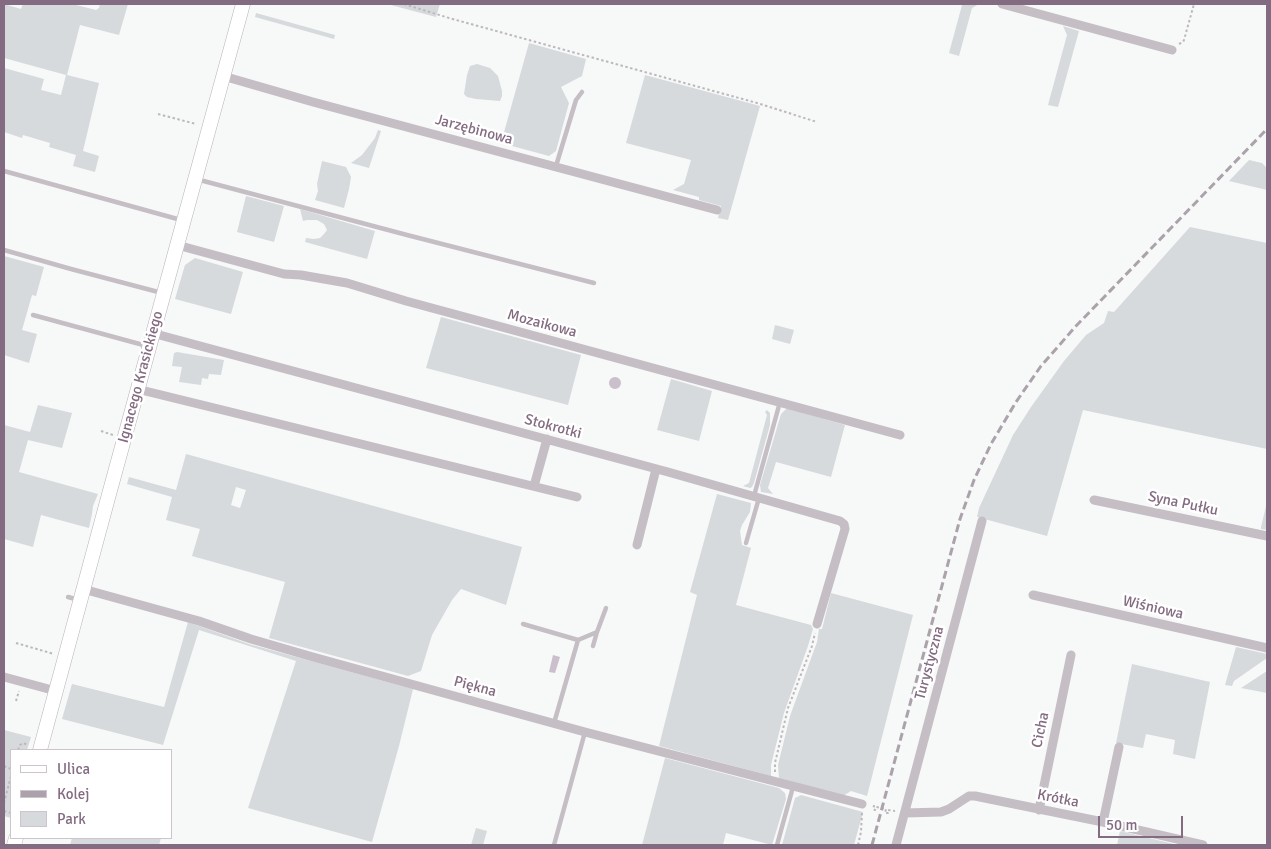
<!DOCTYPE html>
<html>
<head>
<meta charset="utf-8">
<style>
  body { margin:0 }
  #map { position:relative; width:1271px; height:849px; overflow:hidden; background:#f7f8f8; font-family:Signika,sans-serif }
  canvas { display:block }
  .frame { position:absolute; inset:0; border:5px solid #836b81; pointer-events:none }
  .legend { position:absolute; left:10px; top:749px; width:162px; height:90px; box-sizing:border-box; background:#fff; border:1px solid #cdc4cd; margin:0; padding:6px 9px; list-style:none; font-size:15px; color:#836b81 }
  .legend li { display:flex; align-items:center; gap:10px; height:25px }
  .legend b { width:25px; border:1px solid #cdc4cd }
  .scale { position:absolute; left:1098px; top:816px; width:85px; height:22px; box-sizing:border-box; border:2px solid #836b81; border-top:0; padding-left:6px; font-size:15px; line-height:18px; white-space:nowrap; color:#836b81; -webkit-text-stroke:4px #fff; paint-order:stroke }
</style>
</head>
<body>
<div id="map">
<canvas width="1271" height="849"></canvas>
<div class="frame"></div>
<ul class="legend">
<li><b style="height:6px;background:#fff"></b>Ulica</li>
<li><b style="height:6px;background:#aca2ab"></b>Kolej</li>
<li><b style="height:14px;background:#d6dadd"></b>Park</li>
</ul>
<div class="scale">50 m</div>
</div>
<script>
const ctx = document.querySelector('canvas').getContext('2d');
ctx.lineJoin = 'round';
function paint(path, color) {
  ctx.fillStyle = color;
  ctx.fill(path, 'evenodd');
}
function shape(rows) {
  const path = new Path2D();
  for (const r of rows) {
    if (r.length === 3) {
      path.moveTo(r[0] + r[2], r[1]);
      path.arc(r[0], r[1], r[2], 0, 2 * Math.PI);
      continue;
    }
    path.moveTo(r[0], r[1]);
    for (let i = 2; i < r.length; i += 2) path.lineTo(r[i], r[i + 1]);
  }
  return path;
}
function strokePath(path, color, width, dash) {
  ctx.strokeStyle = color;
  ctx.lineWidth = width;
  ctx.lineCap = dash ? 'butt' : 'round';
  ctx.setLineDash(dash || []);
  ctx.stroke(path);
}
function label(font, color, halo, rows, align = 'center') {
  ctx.font = font + ' Signika,sans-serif';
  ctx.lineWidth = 5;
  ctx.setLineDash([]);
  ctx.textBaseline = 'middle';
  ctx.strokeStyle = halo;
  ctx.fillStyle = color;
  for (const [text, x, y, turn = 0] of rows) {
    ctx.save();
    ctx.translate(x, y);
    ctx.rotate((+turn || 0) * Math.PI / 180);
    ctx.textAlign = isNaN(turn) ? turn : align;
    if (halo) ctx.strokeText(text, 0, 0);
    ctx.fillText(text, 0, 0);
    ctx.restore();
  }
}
paint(shape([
  [4,4,21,9,23,4,72,4,96,10,99,8,100,4,128,4,119,35,80,25,67,75,99,83,83,151,99,156,95,172,73,166,76,155,49,147,50,143,23,135,22,138,4,132,4,68,44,79,41,90,61,95,66,75,4,58],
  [387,4,440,4,436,17],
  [962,4,979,4,972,8,959,56,949,53,962,5],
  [256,13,335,35,334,39,255,17],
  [1063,26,1079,31,1058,107,1048,105,1067,35],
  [529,43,586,59,582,76,561,87,569,103,556,151,549,156,501,143],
  [477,64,490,68,498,76,502,91,502,96,500,101,476,99,467,97,464,94,467,75,470,66],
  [645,75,760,106,728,220,718,218,721,206,699,200,699,197,673,190,684,184,691,160,626,143],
  [378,130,381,131,369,168,351,163,362,155,375,138],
  [1249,160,1262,163,1267,168,1267,190,1229,181],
  [322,161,346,167,351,177,349,189,344,208,315,200,318,191,317,184],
  [246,196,284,206,274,242,237,232],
  [300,209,375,231,367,259,305,242,306,238,314,239,320,238,324,234,327,230,324,224,317,220,307,220,303,221],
  [1190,227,1267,243,1267,449,1083,410,1047,536,977,517,979,508,1013,435,1031,407,1064,361,1086,335,1104,323,1108,311,1114,312],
  [4,256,44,267,36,296,32,295,22,330,37,334,29,363,4,355,4,292,5,288,4,287],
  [195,258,243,272,231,314,175,299,185,265],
  [441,317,581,355,568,405,426,368],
  [775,325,794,330,790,344,772,339],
  [177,352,224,360,221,375,209,374,208,379,202,378,201,385,179,382,182,367,172,366,174,353],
  [671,379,712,391,699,441,657,430],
  [38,405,72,413,62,448,28,440,19,472,98,494,93,506,92,514,89,528,41,515,33,547,4,539,4,425,30,432],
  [787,408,845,425,831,477,776,462,768,488,773,494,761,492,760,485,781,414],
  [767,410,770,413,770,425,754,483,752,487,750,488,743,486,749,483,767,415,765,412],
  [186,454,522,547,506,605,461,589,452,600,432,635,421,671,408,676,269,638,285,582,192,556,200,529,166,520,172,497,127,484,129,477,176,490],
  [236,487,246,490,240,508,231,505],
  [717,494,751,503,750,512,742,525,740,531,742,545,751,548,736,605,811,625,813,629,808,646,784,713,771,765,771,776,659,746,697,595,690,592],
  [1267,502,1267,530,1261,529,1261,527],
  [831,593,913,615,867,796,851,791,843,796,779,778,778,765,790,716,817,642,819,629,822,629],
  [188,622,249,644,413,689,399,746,372,842,248,808,296,661,199,630,163,745,62,719,72,684,164,707],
  [1236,647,1267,654,1267,658,1234,681,1232,686,1225,685],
  [1132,664,1210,682,1195,759,1173,754,1175,740,1146,734,1143,748,1116,743],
  [1267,671,1267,693,1241,688],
  [4,730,31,737,27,750,11,750,11,803,10,807,11,808,11,818,4,816],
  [665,758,779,788,785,793,786,799,772,845,726,833,723,845,642,845],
  [801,795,863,812,854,845,782,845,795,798],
  [476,828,487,831,483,845,471,845],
  [1120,831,1178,845,1117,845],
  [72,838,161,838,159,845,70,845]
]), '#d6dadd');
paint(shape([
  [615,383,6],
  [553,655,560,657,555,673,549,672]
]), '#cabfcb');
const secondary = shape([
  [40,750,108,498,243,4],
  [14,845,16,838]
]);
strokePath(secondary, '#bbb3bb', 15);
strokePath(shape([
  [404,4,449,18,757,103,817,122],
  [1179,44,1183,42,1184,40,1194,4],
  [158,114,196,124],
  [101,431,113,435],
  [16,643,54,654],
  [16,701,19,691],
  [18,750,20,745,23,743,28,745],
  [4,766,11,769],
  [775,772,775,763,788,708,812,646,815,633],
  [4,803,11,776],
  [873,806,874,806,873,809,875,810,876,807,886,809,885,813,888,813,888,810,895,811],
  [4,811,11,813],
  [858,845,861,832,862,813]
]), '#beb8bd', 2, [2.5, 2.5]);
strokePath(shape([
  [556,166,576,100,582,92],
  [4,171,181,220],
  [196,179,407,235,594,283],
  [4,250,71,269,162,293],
  [33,315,147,346],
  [754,496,780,402],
  [746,543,759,498],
  [68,597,79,600],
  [523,624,578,640,597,632,606,608],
  [593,646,597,632],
  [554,723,578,640],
  [554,845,585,732],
  [777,845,793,787]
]), '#c5bec4', 4.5);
strokePath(shape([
  [1002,4,1172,50],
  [223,76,313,102,717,210],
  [177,245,284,274,301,275,347,283,406,301,900,435],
  [152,333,668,472,840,521,844,524,845,529,817,624],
  [137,389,577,497],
  [534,486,547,439],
  [1094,500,1267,536],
  [637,545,656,469],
  [83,589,199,621,251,639,313,657,585,732,862,804],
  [1033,595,1267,648],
  [4,677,56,691],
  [1039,810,1071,655],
  [905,813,941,812,949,809,969,796,975,796,1103,822,1203,845],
  [1103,822,1119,747],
  [896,845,982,521]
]), '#c5bec4', 9);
strokePath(secondary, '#fff', 14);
strokePath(shape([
  [872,845,960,519,974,480,991,444,1016,402,1041,366,1076,326,1267,129]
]), '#aca2ab', 3, [8, 4]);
label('15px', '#836b81', '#fff', [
  ["Jarzębinowa",474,130,15],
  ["Mozaikowa",542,324,15],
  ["Ignacego Krasickiego",141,377,-75],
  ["Stokrotki",553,427,15],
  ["Syna Pułku",1183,504,12],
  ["Wiśniowa",1153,608,13],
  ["Turystyczna",930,663,-75],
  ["Piękna",475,687,15],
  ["Cicha",1041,730,-78],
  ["Krótka",1058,799,11]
]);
</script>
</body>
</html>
